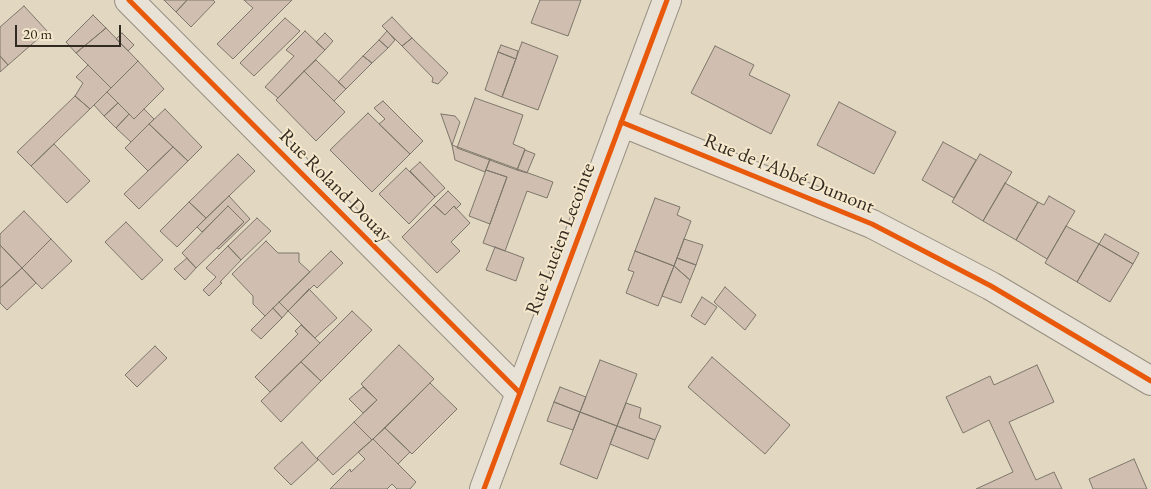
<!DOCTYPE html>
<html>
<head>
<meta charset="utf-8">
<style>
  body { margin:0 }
  #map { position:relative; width:1151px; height:489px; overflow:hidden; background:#e2d7c0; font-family:"EB Garamond",serif }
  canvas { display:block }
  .scale { position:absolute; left:15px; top:25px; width:106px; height:22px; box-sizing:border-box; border:2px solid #312a20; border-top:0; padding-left:6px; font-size:15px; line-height:18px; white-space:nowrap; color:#312a20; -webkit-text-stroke:4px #f5e8cd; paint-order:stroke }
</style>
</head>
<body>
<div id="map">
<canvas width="1151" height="489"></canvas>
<div class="scale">20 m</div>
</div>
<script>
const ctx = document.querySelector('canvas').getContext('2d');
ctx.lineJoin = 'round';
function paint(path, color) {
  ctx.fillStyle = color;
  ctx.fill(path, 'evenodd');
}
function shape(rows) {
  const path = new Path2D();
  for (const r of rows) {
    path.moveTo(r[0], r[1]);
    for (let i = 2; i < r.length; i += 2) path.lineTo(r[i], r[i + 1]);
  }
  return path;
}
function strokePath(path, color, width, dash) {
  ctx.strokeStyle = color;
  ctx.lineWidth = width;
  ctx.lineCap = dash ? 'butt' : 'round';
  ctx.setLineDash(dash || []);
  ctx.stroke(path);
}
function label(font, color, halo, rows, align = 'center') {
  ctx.font = font + ' "EB Garamond",serif';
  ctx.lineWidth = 4;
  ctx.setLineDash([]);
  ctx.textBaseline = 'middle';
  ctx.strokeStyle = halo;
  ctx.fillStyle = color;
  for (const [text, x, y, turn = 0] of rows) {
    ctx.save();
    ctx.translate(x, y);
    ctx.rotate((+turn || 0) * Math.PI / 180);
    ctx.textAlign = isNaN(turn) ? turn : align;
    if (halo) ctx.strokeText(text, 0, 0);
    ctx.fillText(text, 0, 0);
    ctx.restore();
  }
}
const building = shape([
  [164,0,187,0,176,12,164,0],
  [187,0,213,0,215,2,191,27,176,12,187,0],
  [244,0,292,0,233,59,217,44,253,8,244,0],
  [540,0,581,0,568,36,531,23,540,0],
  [24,6,47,31,8,65,0,56,0,27,24,6],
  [93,15,106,28,76,53,66,42,93,15],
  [392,17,412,38,402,46,382,26,392,17],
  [285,18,300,31,254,76,240,63,285,18],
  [106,28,138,61,111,88,76,53,106,28],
  [305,31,325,50,278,98,265,87,294,56,286,50,305,31],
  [387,31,395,40,388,48,379,40,387,31],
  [122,33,134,45,128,51,116,39,122,33],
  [325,33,333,41,325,50,316,42,325,33],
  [412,38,448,73,438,84,432,82,433,78,402,46,412,38],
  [379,40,388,48,372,63,363,56,379,40],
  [522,42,558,56,538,110,502,97,522,42],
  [501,45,518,51,516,59,498,52,501,45],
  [715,46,754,65,749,75,790,95,771,134,691,93,715,46],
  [498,52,516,59,502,97,485,90,498,52],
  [0,56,8,65,0,72,0,56],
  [363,56,372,63,346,89,338,82,363,56],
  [316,60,346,89,334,101,304,71,316,60],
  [138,61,164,89,134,119,107,92,138,61],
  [88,65,111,88,90,109,75,96,83,83,76,77,88,65],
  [304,71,345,112,316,141,276,100,304,71],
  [107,92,118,103,104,116,94,105,107,92],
  [75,96,90,109,31,166,17,152,75,96],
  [475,98,523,115,513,144,525,149,517,170,457,148,475,98],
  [383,101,423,141,410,154,379,124,385,119,374,108,383,101],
  [839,102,896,132,874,174,817,145,839,102],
  [118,103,129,114,116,128,104,116,118,103],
  [144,109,154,119,131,142,116,128,129,114,134,119,144,109],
  [165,109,202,147,188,161,149,124,165,109],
  [368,113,410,154,372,192,330,150,368,113],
  [441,114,455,116,460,122,452,145,441,114],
  [149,124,173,147,148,171,125,148,149,124],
  [943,142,976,160,954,198,922,180,943,142],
  [54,144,90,181,67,203,31,166,54,144],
  [452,145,490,159,485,172,455,160,452,145],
  [173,147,188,161,139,209,124,194,173,147],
  [525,150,535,154,527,173,517,170,525,150],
  [238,154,255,171,206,218,189,202,238,154],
  [980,154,1012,172,983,221,952,202,980,154],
  [490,159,553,182,547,198,527,191,505,251,483,243,507,177,486,170,490,159],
  [420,162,445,188,435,197,410,171,420,162],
  [406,168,435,197,409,224,379,194,406,168],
  [486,170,507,177,490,224,469,216,486,170],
  [1005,183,1038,202,1016,240,983,221,1005,183],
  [448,191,461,204,456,209,454,206,445,215,434,205,448,191],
  [229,196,250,219,219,249,217,248,244,222,228,206,202,232,197,227,229,196],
  [1049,196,1075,211,1047,259,1016,240,1038,202,1044,205,1049,196],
  [655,198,680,207,677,215,691,221,674,266,635,251,655,198],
  [189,202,206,218,177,247,160,231,189,202],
  [434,205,445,215,454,206,470,223,451,242,460,251,437,273,402,237,434,205],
  [228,206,244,222,196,268,182,253,228,206],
  [24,211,51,239,22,268,0,245,0,234,24,211],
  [257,218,271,231,241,260,228,246,257,218],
  [126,222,163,260,142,280,105,242,126,222],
  [1066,226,1099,244,1077,282,1045,263,1066,226],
  [1105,234,1139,253,1133,264,1099,244,1105,234],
  [51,239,72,261,42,289,22,268,51,239],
  [684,239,703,245,696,265,677,258,684,239],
  [266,241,278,253,299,253,299,262,310,272,265,316,253,304,253,296,232,274,266,241],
  [1099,244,1133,264,1110,302,1077,282,1099,244],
  [0,245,22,268,0,288,0,245],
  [228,246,241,260,220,282,222,283,209,296,203,290,216,277,206,268,228,246],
  [495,247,524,258,516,281,486,270,495,247],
  [331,251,343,263,317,288,314,285,288,311,279,302,331,251],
  [635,251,674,266,658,306,626,293,634,272,628,270,635,251],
  [187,258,196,268,185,280,174,269,187,258],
  [677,258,696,265,690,280,674,266,677,258],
  [674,266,690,280,681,303,662,296,674,266],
  [22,268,36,283,7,310,0,303,0,288,22,268],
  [725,287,756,315,745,330,714,302,725,287],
  [309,289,337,318,315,338,288,311,309,289],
  [702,297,717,307,705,325,691,316,702,297],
  [279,302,288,311,282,318,273,308,279,302],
  [273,308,282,318,261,339,251,330,273,308],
  [352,311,372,330,321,381,301,362,352,311],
  [301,325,320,343,270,392,255,377,298,334,295,331,301,325],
  [399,345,434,379,372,440,354,422,377,400,361,384,399,345],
  [155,346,167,358,137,387,125,375,155,346],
  [712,357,790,425,765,454,688,387,712,357],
  [600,360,637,374,617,426,580,412,600,360],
  [301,362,321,381,281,422,261,401,301,362],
  [1037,365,1054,402,1009,422,1036,480,1054,472,1062,489,976,489,1013,472,989,420,963,433,946,397,990,376,994,385,1037,365],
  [430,383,457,409,412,454,385,428,430,383],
  [363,387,377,400,363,413,349,399,363,387],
  [560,387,586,397,580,412,554,402,560,387],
  [554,402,580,412,573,430,547,421,554,402],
  [626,403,641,408,639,418,661,426,655,440,617,426,626,403],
  [580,412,617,426,597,479,560,464,580,412],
  [354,422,372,440,333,475,317,458,354,422],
  [617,426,655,440,648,459,610,444,617,426],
  [385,428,410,452,398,464,373,439,385,428],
  [373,439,416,482,410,489,397,489,392,484,387,489,330,489,350,469,351,472,365,459,358,452,373,439],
  [302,442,318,460,291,485,274,468,302,442],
  [1134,459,1147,489,1093,489,1089,479,1134,459]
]);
paint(building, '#d0beb0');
strokePath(building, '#7d776b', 1);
const street = shape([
  [129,0,520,393],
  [621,122,872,224,991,286,1151,381],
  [484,489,667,0]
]);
strokePath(street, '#968f81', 30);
strokePath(street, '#e7e1d6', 28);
strokePath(shape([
  [129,0,520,393],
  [621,122,872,224,991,286,1151,381],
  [484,489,667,0]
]), '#e8590c', 5);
label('20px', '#312a20', '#f5e8cd', [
  ["Rue de l'Abbé Dumont",789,174,22],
  ["Rue Roland Douay",335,186,45],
  ["Rue Lucien Lecointe",561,239,-69]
]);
</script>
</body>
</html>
